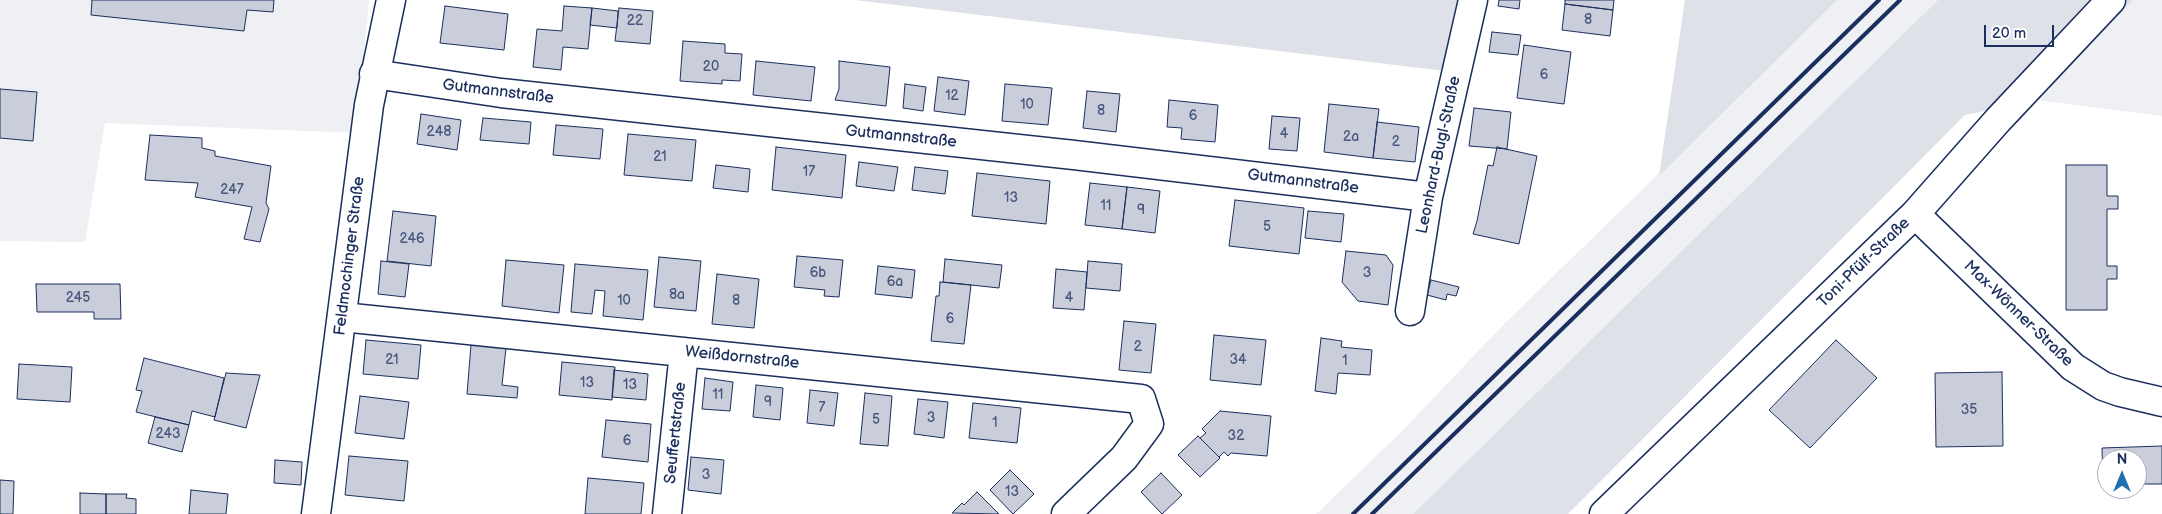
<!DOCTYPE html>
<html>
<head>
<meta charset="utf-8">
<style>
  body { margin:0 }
  #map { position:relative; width:2162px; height:514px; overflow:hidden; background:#fff; font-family:"Balsamiq Sans",sans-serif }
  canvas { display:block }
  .north { position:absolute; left:2097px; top:449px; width:50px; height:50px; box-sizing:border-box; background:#fff; border:1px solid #a4acbf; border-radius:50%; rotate:0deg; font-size:14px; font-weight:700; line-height:20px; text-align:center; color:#1b2f5e }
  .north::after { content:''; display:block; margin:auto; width:18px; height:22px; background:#1f6fb2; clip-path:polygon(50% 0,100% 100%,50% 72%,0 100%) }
  .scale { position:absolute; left:1984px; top:25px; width:70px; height:22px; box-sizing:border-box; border:2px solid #1b2f5e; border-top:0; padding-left:6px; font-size:15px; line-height:18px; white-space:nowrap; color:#1b2f5e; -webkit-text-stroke:4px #fff; paint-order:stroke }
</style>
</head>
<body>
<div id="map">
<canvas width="2162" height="514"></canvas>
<div class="north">N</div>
<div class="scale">20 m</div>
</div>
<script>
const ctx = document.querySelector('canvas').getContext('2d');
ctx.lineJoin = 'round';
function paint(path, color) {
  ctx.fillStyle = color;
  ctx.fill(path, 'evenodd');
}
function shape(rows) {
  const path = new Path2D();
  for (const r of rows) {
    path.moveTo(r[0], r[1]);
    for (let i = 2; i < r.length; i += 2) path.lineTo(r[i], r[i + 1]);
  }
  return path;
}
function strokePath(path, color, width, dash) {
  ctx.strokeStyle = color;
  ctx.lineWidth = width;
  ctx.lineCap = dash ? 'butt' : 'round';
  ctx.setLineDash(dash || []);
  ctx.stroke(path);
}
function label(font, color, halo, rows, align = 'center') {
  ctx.font = font + ' "Balsamiq Sans",sans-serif';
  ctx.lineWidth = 4.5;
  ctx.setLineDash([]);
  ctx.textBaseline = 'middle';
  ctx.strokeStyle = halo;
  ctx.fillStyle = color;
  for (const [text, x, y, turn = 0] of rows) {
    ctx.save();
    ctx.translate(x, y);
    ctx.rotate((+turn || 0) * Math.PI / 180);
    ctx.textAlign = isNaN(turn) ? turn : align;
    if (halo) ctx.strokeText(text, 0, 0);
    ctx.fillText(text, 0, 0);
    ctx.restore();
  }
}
paint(shape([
  [0,0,369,0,357,133,105,123,85,242,0,241],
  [1837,0,1938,0,1413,514,1316,514,1403,430,1503,325],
  [2133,0,2162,0,2162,116,2036,100]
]), '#eff0f4');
paint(shape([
  [855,0,1460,0,1445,71],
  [1685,0,1837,0,1659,176],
  [1938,0,2133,0,2036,100,1965,115,1568,514,1413,514]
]), '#dee1e7');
const building = shape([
  [92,0,274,0,273,12,247,10,244,31,91,15,92,0],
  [1499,0,1520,0,1519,9,1498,6,1499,0],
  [1565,0,1614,0,1613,10,1565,4,1565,0],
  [1565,4,1613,10,1610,36,1562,30,1565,4],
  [445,6,508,14,504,50,440,43,445,6],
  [564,6,592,8,588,49,563,47,561,70,533,67,537,29,562,31,564,6],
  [592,8,618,11,617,28,590,25,592,8],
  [619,8,653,11,650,44,615,41,619,8],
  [1492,32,1521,35,1518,55,1489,52,1492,32],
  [683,41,725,44,725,53,742,54,740,81,722,80,722,84,680,81,683,41],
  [1524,45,1571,52,1564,104,1517,98,1524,45],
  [756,61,815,67,811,101,753,95,756,61],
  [839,61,890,67,886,106,835,100,839,89,839,61],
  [938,77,969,81,965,115,934,111,938,77],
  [905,84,926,87,923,111,903,108,905,84],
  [1005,84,1052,88,1048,125,1002,121,1005,84],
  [0,89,37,92,33,141,0,138,0,89],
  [1087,91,1120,94,1116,132,1083,128,1087,91],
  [1169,100,1218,105,1215,142,1181,139,1182,128,1167,127,1169,100],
  [1329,104,1379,109,1373,158,1324,152,1329,104],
  [1474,108,1511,112,1507,149,1469,146,1474,108],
  [421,114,461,120,457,150,417,144,421,114],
  [1272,116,1300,118,1297,151,1269,149,1272,116],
  [483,118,531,122,529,144,480,140,483,118],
  [1377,122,1419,127,1415,162,1373,158,1377,122],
  [556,125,603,129,600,159,553,155,556,125],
  [628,134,696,140,692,181,624,175,628,134],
  [150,135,202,138,202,148,215,151,215,156,271,166,266,203,269,209,260,242,244,239,252,207,195,197,198,183,145,180,150,135],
  [776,147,846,155,842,198,772,190,776,147],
  [1497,147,1537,156,1519,244,1473,234,1477,221,1488,165,1493,166,1497,147],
  [859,162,898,167,894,191,856,186,859,162],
  [716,165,750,169,748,192,713,188,716,165],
  [2066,165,2107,165,2107,196,2118,196,2118,209,2107,209,2107,266,2117,266,2117,279,2107,279,2107,310,2066,310,2066,165],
  [915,167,948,171,945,194,912,190,915,167],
  [977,173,1050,181,1046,224,972,216,977,173],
  [1090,183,1127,187,1122,229,1085,225,1090,183],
  [1127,187,1160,191,1155,233,1122,229,1127,187],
  [1235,200,1304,208,1299,254,1229,246,1235,200],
  [393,211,436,216,431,266,387,261,393,211],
  [1308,211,1344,214,1341,242,1305,238,1308,211],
  [1346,251,1386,255,1393,265,1388,305,1358,301,1342,282,1346,251],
  [797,256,843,260,839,297,824,296,825,290,794,287,797,256],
  [659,257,701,261,696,311,654,307,659,257],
  [945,259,1002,265,999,288,943,282,945,259],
  [506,260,564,265,559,313,502,306,506,260],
  [381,261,409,264,405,297,378,294,381,261],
  [1088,261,1122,264,1120,291,1086,288,1088,261],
  [575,264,648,270,643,320,603,316,605,291,595,290,592,314,571,312,575,264],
  [878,266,915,270,912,298,875,294,878,266],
  [1056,269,1087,272,1084,310,1053,308,1056,269],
  [717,274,759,279,754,328,712,324,717,274],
  [1431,280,1459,287,1456,296,1447,294,1446,300,1427,295,1431,280],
  [940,282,971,285,964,344,931,341,936,296,939,296,940,282],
  [36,284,120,284,121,319,94,319,94,312,37,312,36,284],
  [1124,321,1156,324,1151,373,1119,370,1124,321],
  [1214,335,1266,340,1261,385,1210,380,1214,335],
  [1321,338,1342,341,1341,347,1372,350,1370,375,1338,373,1336,394,1315,391,1321,338],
  [366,340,421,345,418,379,363,374,366,340],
  [1836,340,1877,378,1810,448,1769,410,1836,340],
  [471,345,506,348,502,385,518,387,517,398,467,394,471,345],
  [144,358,224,378,215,417,192,411,189,425,136,412,142,391,136,390,144,358],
  [562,362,615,367,612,400,559,395,562,362],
  [19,364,72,367,70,402,17,399,19,364],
  [614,370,648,374,646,400,612,397,614,370],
  [2002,372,2003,446,1936,447,1935,373,2002,372],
  [226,373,260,375,246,428,214,420,226,373],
  [705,378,733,382,730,411,702,409,705,378],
  [756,385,783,388,780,420,753,417,756,385],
  [810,390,838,393,834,426,807,423,810,390],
  [865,393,892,396,888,446,860,444,865,393],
  [360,396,409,402,404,439,355,433,360,396],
  [918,399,948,402,944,438,914,434,918,399],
  [973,403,1021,408,1017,443,969,438,973,403],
  [1220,411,1271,416,1267,456,1231,453,1228,456,1224,452,1219,457,1200,438,1206,433,1202,429,1220,411],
  [155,417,189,425,182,452,148,443,155,417],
  [606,420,651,424,648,462,602,457,606,420],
  [1198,436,1220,458,1200,477,1178,455,1198,436],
  [2162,446,2162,484,2137,484,2137,459,2107,459,2107,485,2103,485,2102,448,2162,446],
  [349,456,408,461,404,501,345,495,349,456],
  [691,457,724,460,721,494,688,490,691,457],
  [275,460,302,462,301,485,274,483,275,460],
  [1010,470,1034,494,1013,514,990,490,1010,470],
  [1161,473,1182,495,1162,514,1141,492,1161,473],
  [588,478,644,483,641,514,585,514,588,478],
  [0,480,14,481,13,514,0,514,0,480],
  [191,490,228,494,226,514,189,514,191,490],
  [977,492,999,514,952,513,962,503,964,505,977,492],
  [80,493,106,494,106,514,80,514,80,493],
  [106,494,127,494,126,498,136,499,136,514,106,514,106,494]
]);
paint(building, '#caceda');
strokePath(building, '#1b2f5e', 1);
const street = shape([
  [374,74,501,93,1074,155,1428,197],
  [1915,214,2073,367,2103,386,2120,392,2162,402],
  [1410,311,1428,197,1473,0],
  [342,317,1141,399,1149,424,1124,458,1066,514],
  [667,514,684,352],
  [1604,514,1915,214,1998,120,2111,0]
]);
const secondary = shape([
  [316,514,369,105,391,0]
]);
strokePath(street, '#1b2f5e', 31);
strokePath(secondary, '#1b2f5e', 31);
strokePath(street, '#fff', 28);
strokePath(secondary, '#fff', 28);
strokePath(shape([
  [1353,514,1879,0],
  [1372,514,1900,0]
]), '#1b2f5e', 4);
label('14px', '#47577d', null, [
  ["8",1588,20],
  ["22",635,21],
  ["20",711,67],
  ["6",1544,75],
  ["12",952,96],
  ["10",1027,105],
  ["8",1101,111],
  ["6",1193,116],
  ["248",439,132],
  ["4",1284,134],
  ["2a",1351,137],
  ["2",1396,142],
  ["21",660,157],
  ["17",809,172],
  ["247",232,190],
  ["13",1011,198],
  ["11",1106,206],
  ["9",1141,210],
  ["5",1267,227],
  ["246",412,239],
  ["6b",818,273],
  ["3",1367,273],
  ["6a",895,282],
  ["8a",677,295],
  ["245",78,298],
  ["4",1069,298],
  ["10",624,301],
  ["8",736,301],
  ["6",950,319],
  ["2",1138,347],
  ["21",392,360],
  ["34",1238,360],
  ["1",1345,361],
  ["13",587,383],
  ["13",630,385],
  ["11",718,395],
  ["9",768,402],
  ["7",822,408],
  ["35",1969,410],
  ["3",931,418],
  ["5",876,420],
  ["1",995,423],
  ["243",168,434],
  ["32",1236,436],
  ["6",627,441],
  ["3",706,475],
  ["13",1012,492]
]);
label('16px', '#1b2f5e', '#fff', [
  ["Gutmannstraße",498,92,7],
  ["Gutmannstraße",901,137,6],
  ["Leonhard-Bugl-Straße",1439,155,-78],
  ["Gutmannstraße",1303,182,7],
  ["Feldmochinger Straße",350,256,-83],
  ["Toni-Pfülf-Straße",1864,263,-44],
  ["Max-Wönner-Straße",2018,314,44],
  ["Weißdornstraße",742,358,6],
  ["Seuffertstraße",676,433,-84]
]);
</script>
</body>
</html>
